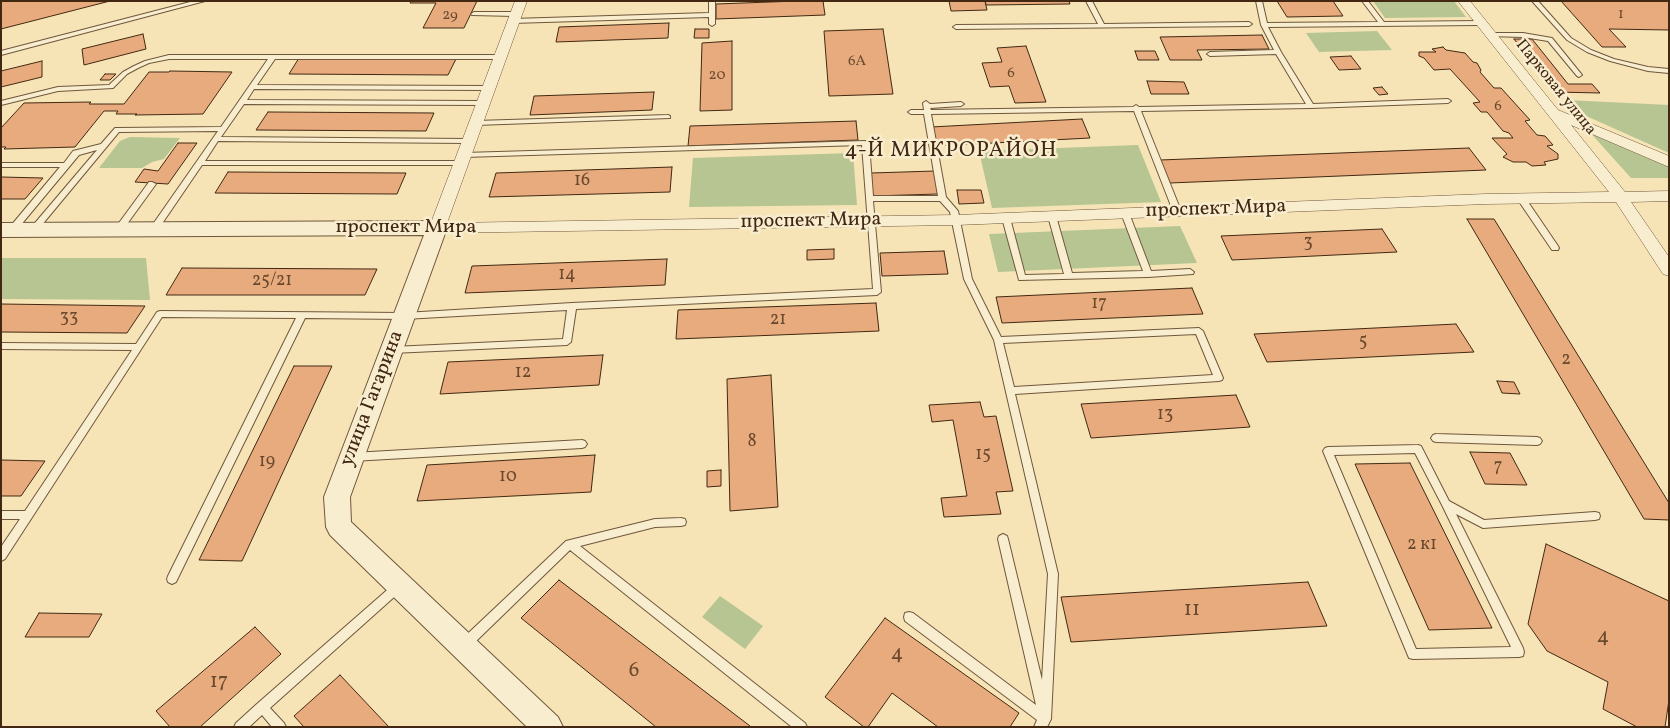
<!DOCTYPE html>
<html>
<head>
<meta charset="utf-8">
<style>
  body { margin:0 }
  #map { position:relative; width:1670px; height:728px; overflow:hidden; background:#f6e4b6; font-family:Vollkorn,serif }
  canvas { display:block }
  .frame { position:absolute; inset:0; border:2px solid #422812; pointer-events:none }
</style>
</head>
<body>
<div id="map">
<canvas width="1670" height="728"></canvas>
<div class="frame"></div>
</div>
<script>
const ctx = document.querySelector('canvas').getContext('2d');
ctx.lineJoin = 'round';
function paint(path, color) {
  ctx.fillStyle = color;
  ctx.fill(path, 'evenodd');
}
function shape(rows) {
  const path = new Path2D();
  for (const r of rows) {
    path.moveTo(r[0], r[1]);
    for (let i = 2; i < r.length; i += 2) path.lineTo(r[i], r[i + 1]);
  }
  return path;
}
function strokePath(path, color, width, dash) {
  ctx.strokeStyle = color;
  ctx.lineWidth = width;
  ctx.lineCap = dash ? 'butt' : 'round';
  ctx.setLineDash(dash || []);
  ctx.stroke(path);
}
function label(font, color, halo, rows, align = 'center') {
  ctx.font = font + ' Vollkorn,serif';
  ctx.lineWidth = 5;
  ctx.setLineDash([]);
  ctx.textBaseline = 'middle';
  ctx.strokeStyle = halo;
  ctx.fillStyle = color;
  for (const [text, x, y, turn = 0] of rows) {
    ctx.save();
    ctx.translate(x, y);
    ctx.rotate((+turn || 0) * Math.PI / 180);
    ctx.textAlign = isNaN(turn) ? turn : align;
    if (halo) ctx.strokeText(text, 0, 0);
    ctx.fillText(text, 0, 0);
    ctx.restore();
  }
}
paint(shape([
  [1373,1,1454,1,1466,17,1385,18],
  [1377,31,1392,50,1319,52,1306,33],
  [1566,100,1669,105,1669,153,1584,115],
  [1587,129,1669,164,1669,178,1631,178],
  [130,137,180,138,164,159,152,162,142,168,99,168,120,141],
  [1138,145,1161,202,992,208,979,151],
  [853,153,857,205,689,207,693,158],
  [1180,226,1197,263,998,272,989,234],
  [1,258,146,258,150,300,1,299],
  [720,596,763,626,745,649,702,617]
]), '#b6c592');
const building = shape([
  [1,1,110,1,1,29,1,1],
  [411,1,477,1,464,28,423,28,436,3,410,3,411,1],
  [797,1,823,1,825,15,716,19,716,4,797,1],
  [949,1,985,1,987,10,951,11,949,1],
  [985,1,1069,1,1070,4,986,5,985,1],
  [1277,1,1333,1,1343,16,1287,17,1277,1],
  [1561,1,1669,1,1669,30,1609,29,1626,47,1602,47,1561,1],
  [669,23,668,38,556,42,559,27,669,23],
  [695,29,709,29,709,38,694,38,695,29],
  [883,29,893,94,829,96,824,31,883,29],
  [143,34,146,49,84,65,82,49,143,34],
  [1262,35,1269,49,1197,50,1202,60,1170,60,1160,37,1262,35],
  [1514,39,1532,39,1568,84,1592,84,1600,93,1555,92,1514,39],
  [732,41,732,110,700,111,702,43,732,41],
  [1026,46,1046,102,1015,103,1009,86,990,87,982,63,1002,62,997,48,1026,46],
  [1443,47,1446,50,1465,53,1473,62,1477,63,1481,70,1480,72,1494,88,1501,88,1530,120,1525,121,1537,135,1545,136,1553,145,1547,146,1558,154,1558,159,1544,162,1546,165,1532,166,1526,162,1513,162,1503,157,1507,154,1492,138,1513,138,1509,133,1503,131,1487,112,1481,112,1473,103,1480,102,1450,69,1434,70,1424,58,1419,56,1419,52,1436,52,1432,49,1443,47],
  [1135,51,1155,51,1159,60,1138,60,1135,51],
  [1351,56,1361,69,1339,70,1330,57,1351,56],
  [299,58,456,59,448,75,289,74,299,58],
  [42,61,42,77,1,87,1,71,42,61],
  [170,71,232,72,203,114,135,115,137,114,116,114,118,111,104,111,75,147,4,149,6,147,1,147,1,128,24,103,91,102,89,104,124,104,149,72,169,72,170,71],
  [105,74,116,74,110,80,100,80,105,74],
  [1147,81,1184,82,1189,94,1151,94,1147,81],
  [1382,87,1388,94,1379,95,1373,88,1382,87],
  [654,92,652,110,530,115,534,96,654,92],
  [268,112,434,113,426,131,256,130,268,112],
  [1082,119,1090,138,936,146,931,127,1082,119],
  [856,121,858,140,688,146,690,126,856,121],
  [178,143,197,143,168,184,135,182,144,169,158,171,178,143],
  [1469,148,1486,170,1170,183,1160,160,1469,148],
  [672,167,670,192,489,197,496,173,672,167],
  [935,171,938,194,873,196,871,173,935,171],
  [228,172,406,173,397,194,215,193,228,172],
  [1,177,43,178,25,199,1,199,1,177],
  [957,190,981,190,984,203,959,204,957,190],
  [1467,219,1494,219,1669,503,1669,520,1644,519,1467,219],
  [1382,229,1397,252,1232,260,1221,236,1382,229],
  [834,249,834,259,807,260,807,250,834,249],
  [944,251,948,274,882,276,880,253,944,251],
  [667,259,665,285,465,293,472,266,667,259],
  [182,268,377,269,365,295,166,295,182,268],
  [1192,288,1203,314,1002,323,996,297,1192,288],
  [876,303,879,331,676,339,678,310,876,303],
  [1,304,145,306,127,333,1,332,1,304],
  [1456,324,1474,352,1267,362,1254,334,1456,324],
  [603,355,599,385,440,394,448,362,603,355],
  [294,366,332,366,242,561,199,560,294,366],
  [771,375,778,507,730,511,727,379,771,375],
  [1497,381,1514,382,1520,394,1502,393,1497,381],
  [1236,395,1250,427,1091,438,1081,404,1236,395],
  [980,402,984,417,996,416,1013,491,996,492,1001,514,944,517,941,498,967,496,953,420,932,422,929,405,980,402],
  [1470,452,1510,453,1527,485,1485,484,1470,452],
  [595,455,591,492,417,501,427,465,595,455],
  [1,460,45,461,21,496,1,496,1,460],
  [1410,463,1492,628,1429,630,1355,464,1410,463],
  [721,470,721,486,707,487,707,471,721,470],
  [1546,544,1669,601,1669,700,1665,727,1637,727,1603,709,1608,682,1547,651,1528,624,1546,544],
  [559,580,750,726,749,727,656,727,521,618,559,580],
  [1308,582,1327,626,1071,642,1061,597,1308,582],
  [39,613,102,614,89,637,25,637,39,613],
  [885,618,1019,713,1010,727,938,727,892,693,868,727,864,727,825,697,885,618],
  [255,627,281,654,200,727,170,727,156,711,255,627],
  [340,675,389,727,304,727,294,716,340,675]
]);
paint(building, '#e7ab7e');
strokePath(building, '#422812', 1);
const service = shape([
  [194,1,205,1,1,55,1,51,194,1],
  [709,1,715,1,715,24,712,26,709,24,709,17,512,23,509,21,512,19,709,13,709,1],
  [1086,1,1092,1,1104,24,1249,22,1252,24,1249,26,956,29,953,27,956,25,1098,24,1086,1],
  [1256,1,1262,1,1267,23,1378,22,1362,1,1368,1,1384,22,1480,21,1483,23,1480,25,1268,27,1281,52,1313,104,1448,99,1451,101,1448,103,1311,108,1141,111,1181,211,1177,214,1173,211,1134,111,931,114,946,197,958,211,972,279,1001,337,1199,328,1203,331,1223,378,1222,380,1219,381,1015,394,1058,574,1051,719,1047,727,1034,727,1037,720,905,621,904,617,905,613,909,612,913,613,1036,705,998,539,999,536,1003,534,1007,536,1008,539,1042,680,1048,574,994,340,964,279,950,212,940,201,873,201,881,292,877,295,576,309,571,342,567,345,392,353,388,350,392,347,563,339,567,310,404,319,305,318,176,582,172,584,168,582,167,579,168,576,296,318,162,317,5,559,1,561,1,547,20,519,1,519,1,511,25,511,132,350,1,349,1,343,136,344,157,312,160,311,404,313,572,303,873,289,862,145,464,157,460,155,464,153,865,141,869,143,873,196,938,196,924,114,911,114,908,112,911,110,924,110,923,103,926,101,930,104,961,102,964,104,961,106,930,108,931,110,1133,107,1136,105,1139,107,1306,104,1276,54,1210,56,1207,54,1210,52,1274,50,1261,25,1256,1],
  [1196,334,1213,375,1014,387,1003,343,1196,334],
  [1532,1,1538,1,1571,38,1591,50,1614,59,1648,67,1669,69,1669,73,1648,71,1610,61,1587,52,1567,40,1532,1],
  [474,12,514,12,517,14,514,16,472,15,471,14,474,12],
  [1490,33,1523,33,1552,38,1582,75,1579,77,1577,76,1548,41,1523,37,1488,36,1487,35,1490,33],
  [169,55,500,55,503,57,500,59,275,59,257,85,489,86,492,88,489,90,254,89,247,100,483,101,486,103,483,105,244,104,221,137,469,139,473,141,469,143,218,141,205,161,461,161,465,163,464,165,202,165,157,231,154,232,151,231,150,229,151,227,218,131,119,132,36,232,33,233,29,230,97,150,79,155,15,232,9,232,8,230,9,228,60,167,1,167,1,163,64,163,73,151,101,144,115,128,117,128,221,127,268,59,169,59,149,63,138,68,127,74,113,88,58,91,1,105,1,101,58,87,109,85,123,72,134,66,145,61,169,55],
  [668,115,670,116,670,118,476,125,473,123,476,121,668,115],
  [149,182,152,182,156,184,122,231,116,231,115,229,116,227,149,182],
  [1518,196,1524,196,1558,246,1559,248,1558,250,1552,250,1518,200,1517,198,1518,196],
  [1125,210,1129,213,1151,271,1190,269,1194,272,1193,274,1148,277,1019,280,1002,218,1003,216,1006,215,1010,218,1025,275,1064,274,1048,216,1052,213,1056,216,1072,273,1143,271,1121,213,1125,210],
  [1436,434,1537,437,1540,438,1542,441,1540,444,1537,445,1436,442,1433,441,1431,438,1433,435,1436,434],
  [582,440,585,441,587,444,585,447,582,448,352,461,349,460,347,457,349,454,352,453,582,440],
  [1418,445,1421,446,1449,501,1484,520,1595,512,1599,513,1600,516,1599,519,1595,520,1483,528,1456,514,1523,648,1524,652,1523,656,1519,657,1413,659,1409,658,1323,451,1325,448,1328,447,1418,445],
  [1415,453,1443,507,1511,647,1416,649,1334,455,1415,453],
  [681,518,685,519,686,522,685,525,681,526,655,527,580,546,805,723,807,727,792,727,570,550,469,648,465,649,461,648,460,644,461,640,566,541,655,519,681,518],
  [398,582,402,584,403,587,402,590,270,708,284,723,286,727,272,727,262,715,249,727,234,727,236,723,258,703,394,584,398,582]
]);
const minor = shape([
  [515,1,527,1,447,223,956,215,1486,194,1609,192,1458,1,1470,1,1558,110,1669,156,1669,167,1571,125,1625,192,1669,191,1669,201,1631,202,1669,257,1669,276,1663,274,1616,202,1486,204,956,225,437,233,432,232,429,228,515,1]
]);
const tertiary = shape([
  [437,221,444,223,447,228,350,497,351,522,558,717,563,727,527,727,330,535,326,527,324,497,424,235,1,237,1,223,437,221]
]);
strokePath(service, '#6f573b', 2);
strokePath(minor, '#6f573b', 1);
strokePath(tertiary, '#6f573b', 2);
paint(service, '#f9edd0');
paint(minor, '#f9edd0');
paint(tertiary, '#f9edd0');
label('15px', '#6b492d', null, [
  ["1",1621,15],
  ["29",450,16],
  ["6А",857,62],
  ["6",1011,74],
  ["20",717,76],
  ["6",1498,107]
]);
label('16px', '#422812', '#f9edd0', [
  ["Парковая улица",1555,88,51]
]);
label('18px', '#6b492d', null, [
  ["16",582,182],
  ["3",1308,244],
  ["14",567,276],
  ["25/21",272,282],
  ["17",1099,305],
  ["33",69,319],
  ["21",778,321],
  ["5",1363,343],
  ["2",1566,361],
  ["12",523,374],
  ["13",1165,416],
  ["8",752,443],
  ["15",983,456],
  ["19",267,463],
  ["7",1498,468],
  ["10",508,478],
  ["2 к1",1422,546]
]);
label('20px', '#422812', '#f9edd0', [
  ["проспект Мира",1216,210,-2],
  ["проспект Мира",811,222,-1],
  ["проспект Мира",406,228],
  ["улица Гагарина",373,399,-69]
]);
label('21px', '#6b492d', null, [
  ["11",1192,611],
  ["4",1603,638],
  ["4",897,655],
  ["6",634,672],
  ["17",219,683]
]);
ctx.letterSpacing = '1px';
label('22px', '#422812', '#f9edd0', [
  ["4-Й МИКРОРАЙОН",951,152]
]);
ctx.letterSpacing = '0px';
</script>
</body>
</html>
